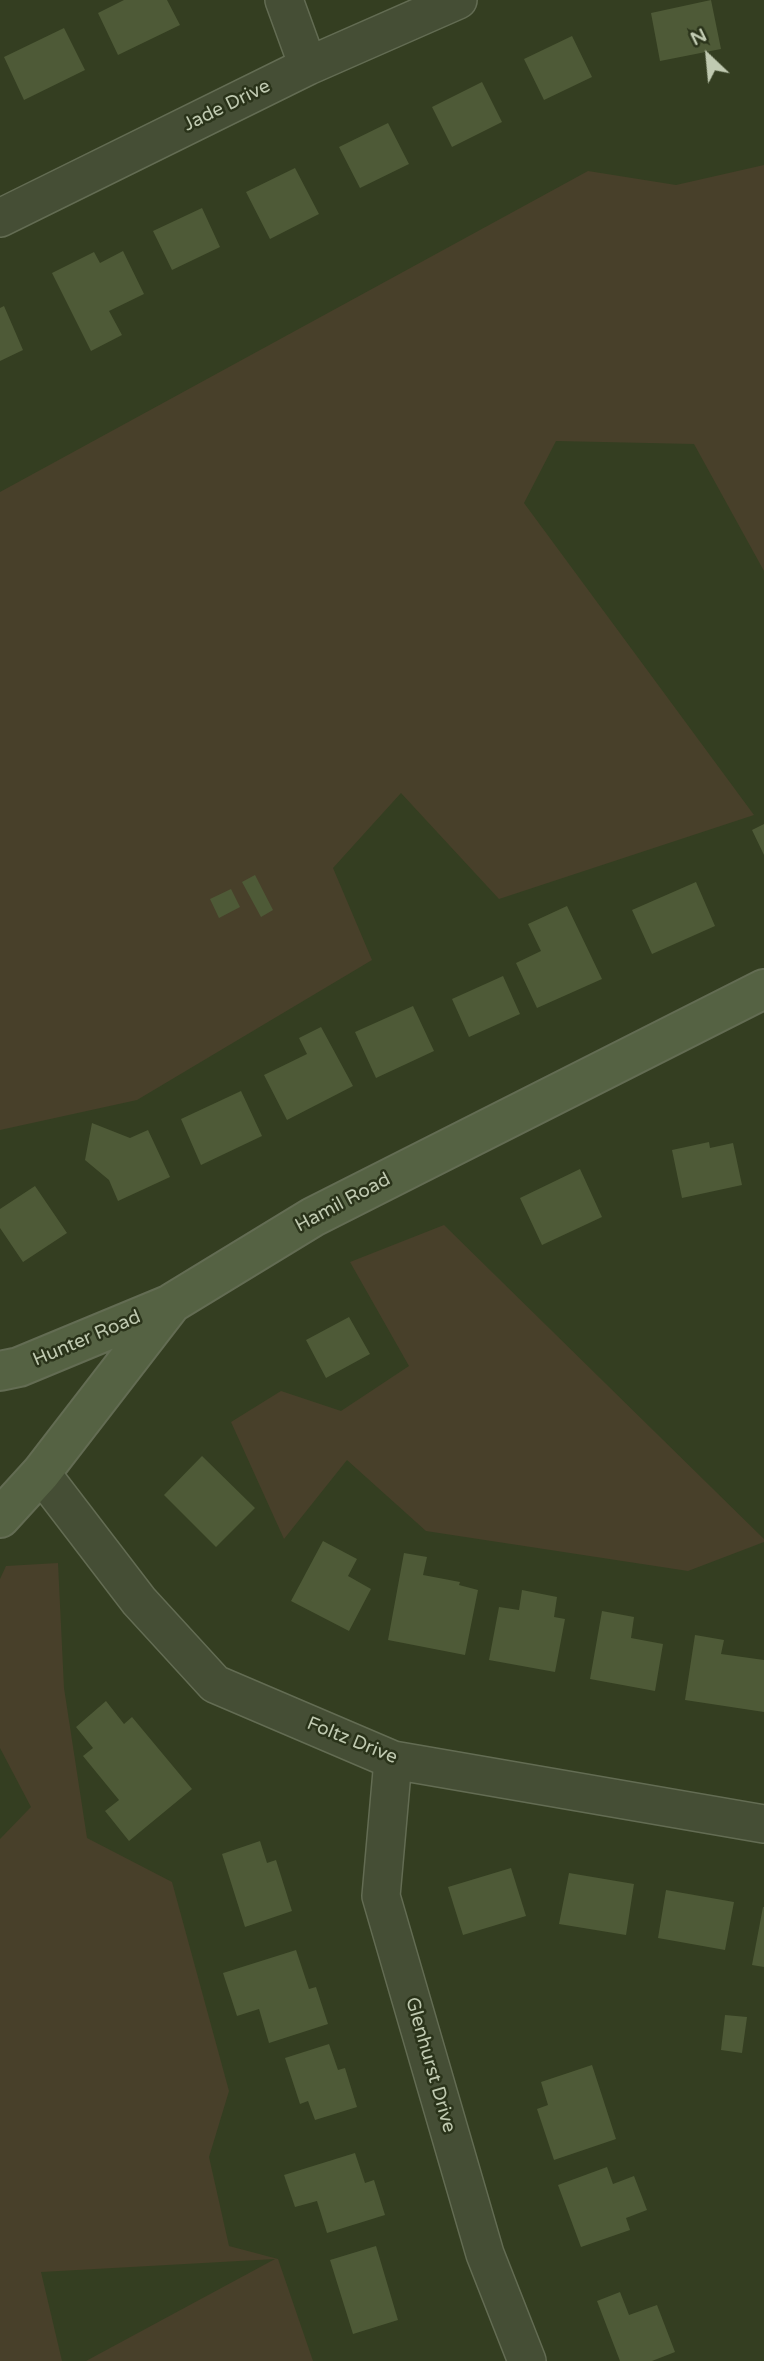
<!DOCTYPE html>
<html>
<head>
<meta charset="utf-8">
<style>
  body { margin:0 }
  #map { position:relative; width:764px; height:2361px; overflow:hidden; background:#343e21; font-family:"Varela Round",sans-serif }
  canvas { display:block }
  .north { position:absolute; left:673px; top:21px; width:70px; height:70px; -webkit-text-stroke:5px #2a331a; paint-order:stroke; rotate:334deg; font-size:19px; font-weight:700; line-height:28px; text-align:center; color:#c0cab1 }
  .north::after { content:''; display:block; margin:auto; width:24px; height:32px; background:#c0cab1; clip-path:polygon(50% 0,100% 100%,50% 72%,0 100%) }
</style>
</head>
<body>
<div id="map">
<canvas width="764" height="2361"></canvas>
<div class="north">N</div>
</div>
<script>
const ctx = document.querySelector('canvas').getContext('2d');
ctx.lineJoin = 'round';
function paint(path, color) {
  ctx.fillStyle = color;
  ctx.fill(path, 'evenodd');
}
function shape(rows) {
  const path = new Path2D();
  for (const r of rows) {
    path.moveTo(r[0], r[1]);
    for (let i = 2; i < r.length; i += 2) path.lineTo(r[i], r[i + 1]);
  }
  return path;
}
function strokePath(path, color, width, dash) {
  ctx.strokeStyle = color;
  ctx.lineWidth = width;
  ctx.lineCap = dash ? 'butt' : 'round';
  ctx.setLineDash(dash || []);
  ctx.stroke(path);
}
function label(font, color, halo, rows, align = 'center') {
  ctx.font = font + ' "Varela Round",sans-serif';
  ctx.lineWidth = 5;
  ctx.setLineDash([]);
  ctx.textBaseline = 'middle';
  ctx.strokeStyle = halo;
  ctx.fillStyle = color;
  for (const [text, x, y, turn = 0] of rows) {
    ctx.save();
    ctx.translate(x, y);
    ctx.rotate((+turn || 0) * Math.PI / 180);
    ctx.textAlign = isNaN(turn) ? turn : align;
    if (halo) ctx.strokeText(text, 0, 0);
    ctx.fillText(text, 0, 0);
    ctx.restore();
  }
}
paint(shape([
  [764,165,764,571,694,444,556,441,524,503,754,815,499,899,401,793,333,868,372,960,137,1100,0,1130,0,492,588,171,676,185],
  [444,1225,764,1539,764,1542,688,1571,426,1531,347,1460,284,1539,231,1422,281,1391,341,1411,409,1366,350,1262],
  [58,1563,64,1688,87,1838,172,1882,229,2091,209,2157,229,2246,278,2259,313,2361,86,2361,275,2259,41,2272,62,2361,0,2361,0,1839,31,1807,0,1748,0,1579,6,1566]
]), '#48402a');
paint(shape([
  [124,0,167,0,180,25,118,55,98,13],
  [711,0,721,49,660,61,651,13],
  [64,28,85,70,24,100,4,57],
  [572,36,592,77,544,100,524,59],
  [482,82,502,122,452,147,432,107],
  [388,123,409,164,360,188,339,147],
  [295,168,319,214,270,239,246,192],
  [202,208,220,247,172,270,153,231],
  [123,251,144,294,109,311,122,335,91,351,52,273,94,252,100,263],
  [4,306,23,350,0,361,0,308],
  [764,824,764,855,752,830],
  [255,875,273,910,261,917,242,882],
  [696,882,715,926,652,954,632,910],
  [231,889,240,907,219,918,210,899],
  [567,906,602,979,537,1008,516,963,541,951,528,924],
  [503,976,520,1014,469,1037,452,999],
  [413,1006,434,1051,376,1078,355,1032],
  [321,1027,353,1086,287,1120,264,1075,307,1054,299,1038],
  [241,1091,262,1136,201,1165,181,1119],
  [92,1123,130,1138,148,1130,170,1177,118,1201,109,1180,85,1160],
  [709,1142,710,1148,733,1143,742,1185,682,1198,672,1150],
  [580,1169,602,1217,542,1245,520,1198],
  [35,1186,67,1233,23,1262,0,1228,0,1209],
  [349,1317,370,1354,326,1378,306,1340],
  [202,1456,255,1508,216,1547,164,1495],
  [323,1541,357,1559,348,1576,371,1589,349,1631,291,1601],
  [404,1553,427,1557,423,1575,460,1582,459,1585,478,1590,465,1655,388,1640],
  [522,1590,557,1597,554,1617,565,1619,555,1672,489,1660,499,1607,519,1610],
  [602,1611,634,1617,631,1638,663,1644,655,1691,590,1679],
  [695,1635,724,1640,721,1654,764,1660,764,1712,685,1700],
  [106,1701,124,1724,132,1717,192,1789,129,1841,105,1811,119,1800,83,1756,93,1748,76,1727],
  [260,1841,267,1863,276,1860,292,1911,245,1927,222,1854],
  [511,1868,526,1916,463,1935,448,1887],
  [569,1873,634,1884,626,1935,559,1924],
  [666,1890,734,1902,725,1950,658,1938],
  [763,1907,764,1907,764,1967,752,1965],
  [296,1950,309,1989,316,1987,328,2024,269,2043,259,2009,237,2016,223,1973],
  [725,2015,747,2017,742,2053,721,2050],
  [329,2044,338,2070,345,2068,357,2107,315,2120,308,2101,300,2104,285,2058],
  [592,2065,616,2139,554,2160,537,2109,548,2105,541,2082],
  [355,2153,365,2183,374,2180,385,2215,327,2233,317,2201,295,2207,284,2175],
  [607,2167,613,2184,634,2176,647,2210,626,2218,630,2230,581,2247,558,2185],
  [376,2246,398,2320,353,2334,330,2260],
  [620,2292,629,2315,657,2305,675,2352,652,2361,620,2361,597,2301]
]), '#4e5a37');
const street = shape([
  [284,0,308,66],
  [0,218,308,66,458,0],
  [41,1473,139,1601,215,1684,393,1760,764,1824],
  [393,1760,381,1896,485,2254,527,2361]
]);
const secondary = shape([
  [0,1371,19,1367,171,1304],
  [0,1518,41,1473,172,1303,313,1217,764,989]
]);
strokePath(street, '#636c53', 40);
strokePath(secondary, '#636c53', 42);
strokePath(street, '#454e35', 37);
strokePath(secondary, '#556243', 38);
label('19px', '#c0cab1', '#2a331a', [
  ["Jade Drive",227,106,-26],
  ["Hamil Road",343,1203,-28],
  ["Hunter Road",87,1339,-23],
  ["Foltz Drive",352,1741,22],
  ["Glenhurst Drive",430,2065,74]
]);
</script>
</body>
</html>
